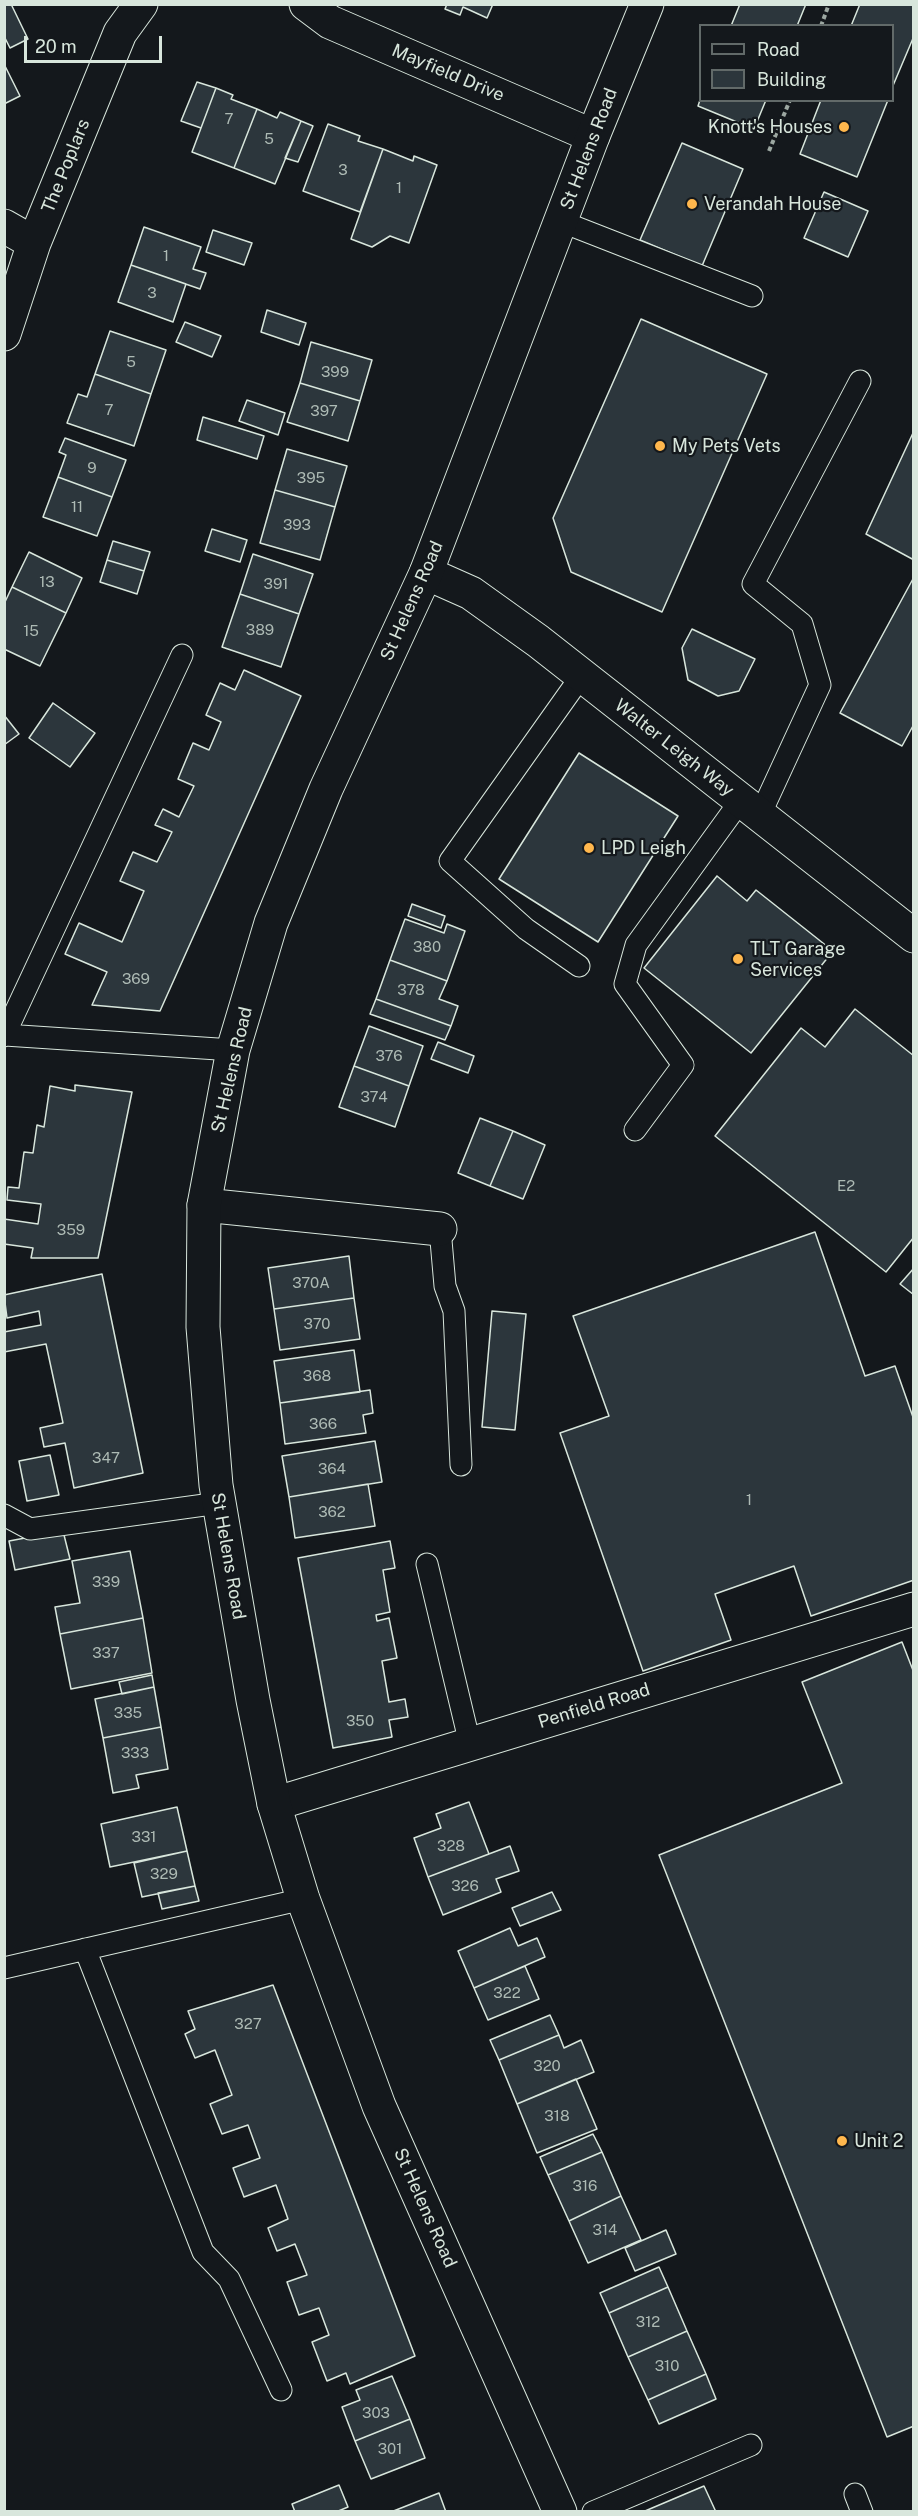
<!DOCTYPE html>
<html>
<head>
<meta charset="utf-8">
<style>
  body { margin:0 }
  #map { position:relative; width:918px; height:2516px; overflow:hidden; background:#14181c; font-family:"Public Sans",sans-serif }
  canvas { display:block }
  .frame { position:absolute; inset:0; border:6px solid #d8e6dc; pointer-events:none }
  .legend { position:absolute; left:699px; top:24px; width:195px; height:78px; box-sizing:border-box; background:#14181c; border:2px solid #626a69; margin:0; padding:8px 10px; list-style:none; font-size:18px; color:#d8e6dc }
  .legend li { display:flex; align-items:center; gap:12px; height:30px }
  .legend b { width:30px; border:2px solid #626a69 }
  .scale { position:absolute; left:24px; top:36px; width:138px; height:27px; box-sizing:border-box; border:3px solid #d8e6dc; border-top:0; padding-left:8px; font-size:18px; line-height:21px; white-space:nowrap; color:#d8e6dc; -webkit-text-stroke:4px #14181c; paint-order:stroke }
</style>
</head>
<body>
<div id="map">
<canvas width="918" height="2516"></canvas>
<div class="frame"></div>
<ul class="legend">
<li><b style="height:8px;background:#14181c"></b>Road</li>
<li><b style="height:16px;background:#2c363c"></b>Building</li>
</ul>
<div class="scale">20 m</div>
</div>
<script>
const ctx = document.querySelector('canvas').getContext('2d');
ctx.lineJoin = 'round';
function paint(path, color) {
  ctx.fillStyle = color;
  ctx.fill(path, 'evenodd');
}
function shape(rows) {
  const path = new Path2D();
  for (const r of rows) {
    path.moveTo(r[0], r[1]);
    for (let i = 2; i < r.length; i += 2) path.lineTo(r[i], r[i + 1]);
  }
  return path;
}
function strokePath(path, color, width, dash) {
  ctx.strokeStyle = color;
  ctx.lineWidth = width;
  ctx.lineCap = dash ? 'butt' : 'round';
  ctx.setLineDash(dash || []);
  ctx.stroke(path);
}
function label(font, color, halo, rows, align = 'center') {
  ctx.font = font + ' "Public Sans",sans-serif';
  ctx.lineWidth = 4.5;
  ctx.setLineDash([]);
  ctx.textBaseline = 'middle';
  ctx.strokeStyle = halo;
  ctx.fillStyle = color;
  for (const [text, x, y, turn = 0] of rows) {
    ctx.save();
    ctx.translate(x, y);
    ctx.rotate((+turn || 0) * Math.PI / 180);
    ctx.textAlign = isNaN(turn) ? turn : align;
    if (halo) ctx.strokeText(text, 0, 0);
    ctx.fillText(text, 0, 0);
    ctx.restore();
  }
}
const building = shape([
  [6,4,11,4,28,39,10,48,4,36,4,5,6,4],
  [447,4,493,4,487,18,463,7,460,15,445,9,447,4],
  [740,4,806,4,797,26,731,26,740,4],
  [860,4,914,4,914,36,892,88,892,26,851,26,860,4],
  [4,64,20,96,4,104,4,64],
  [197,82,216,88,201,128,181,121,197,82],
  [216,88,233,95,231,99,257,109,234,168,192,152,216,88],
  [700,100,766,100,754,129,698,106,700,100],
  [821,100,888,100,857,177,800,154,821,100],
  [257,109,277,118,280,112,301,121,275,184,234,168,257,109],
  [301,121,313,126,298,162,285,158,301,121],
  [328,124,360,136,358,141,383,149,360,212,303,191,328,124],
  [682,143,743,169,702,266,640,240,682,143],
  [383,149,413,161,414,156,437,165,409,243,390,236,372,247,351,239,383,149],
  [824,192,868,211,848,257,804,238,824,192],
  [144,227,201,247,193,269,206,273,200,289,131,265,144,227],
  [213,230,252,243,244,265,206,252,213,230],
  [131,265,186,284,173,322,118,302,131,265],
  [267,310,306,323,299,345,261,332,267,310],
  [641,319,767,374,662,612,571,572,553,518,641,319],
  [185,322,221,336,212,357,176,342,185,322],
  [110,331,166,350,151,394,95,374,110,331],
  [311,342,372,360,360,401,300,383,311,342],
  [95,374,151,394,134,446,67,423,78,394,87,397,95,374],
  [300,383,360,401,348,441,287,422,300,383],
  [247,400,285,413,278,435,239,421,247,400],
  [203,417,264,436,257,459,197,440,203,417],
  [913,433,914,434,914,560,866,534,913,433],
  [65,438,126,460,112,497,58,477,66,455,59,452,65,438],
  [287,449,347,466,335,507,275,490,287,449],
  [58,477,112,497,97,536,43,517,58,477],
  [275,490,335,507,320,560,260,543,275,490],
  [212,529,247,540,240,562,205,551,212,529],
  [113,541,150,552,144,571,107,560,113,541],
  [29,552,82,578,66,613,12,587,29,552],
  [253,554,313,574,299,614,240,594,253,554],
  [107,560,144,571,137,594,100,582,107,560],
  [914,577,914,724,902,746,840,713,914,577],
  [12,587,66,613,40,666,4,649,4,604,12,587],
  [240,594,299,614,281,667,222,647,240,594],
  [692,629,755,659,739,691,718,696,688,680,682,648,692,629],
  [244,670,301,696,160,1011,92,1005,107,972,65,954,79,923,122,942,144,891,120,881,133,852,157,862,172,832,155,825,163,809,179,817,194,786,178,779,193,743,209,750,221,722,206,715,220,683,235,690,244,670],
  [53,703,95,733,70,767,29,738,53,703],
  [4,715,19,734,4,745,4,715],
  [579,753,678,816,598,942,499,879,579,753],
  [717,876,747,901,756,890,833,951,751,1053,644,968,717,876],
  [412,904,445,916,441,928,408,916,412,904],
  [405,919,444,933,447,924,465,931,447,981,390,960,405,919],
  [390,960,447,981,439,999,458,1006,451,1026,376,999,390,960],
  [376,999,451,1026,445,1040,370,1014,376,999],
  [855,1009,914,1056,914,1237,886,1272,715,1136,801,1028,825,1047,855,1009],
  [369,1026,423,1046,409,1086,354,1066,369,1026],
  [438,1042,474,1056,468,1073,431,1059,438,1042],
  [354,1066,409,1086,395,1127,339,1107,354,1066],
  [75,1085,132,1092,98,1258,31,1258,33,1248,4,1244,4,1219,38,1224,41,1204,7,1200,8,1187,19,1188,24,1152,33,1153,37,1125,44,1127,50,1086,75,1091,75,1085],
  [480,1118,513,1131,490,1186,458,1173,480,1118],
  [513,1131,545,1145,523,1199,490,1186,513,1131],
  [815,1232,865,1376,895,1366,914,1420,914,1580,811,1616,794,1566,715,1594,731,1640,643,1671,560,1433,609,1416,573,1316,815,1232],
  [349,1256,354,1298,274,1309,268,1268,349,1256],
  [914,1268,914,1295,900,1284,914,1268],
  [102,1274,143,1473,74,1488,65,1443,44,1447,40,1428,63,1423,46,1344,4,1352,4,1332,41,1325,39,1311,7,1318,4,1295,102,1274],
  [354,1298,360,1339,280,1350,274,1309,354,1298],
  [492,1311,526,1314,515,1430,482,1427,492,1311],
  [354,1350,360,1392,280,1403,274,1361,354,1350],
  [370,1390,373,1413,363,1415,366,1433,285,1444,280,1403,370,1390],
  [375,1441,382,1482,289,1497,282,1456,375,1441],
  [50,1455,59,1495,27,1501,19,1461,50,1455],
  [368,1484,375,1526,295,1538,289,1497,368,1484],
  [63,1531,70,1559,15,1570,9,1541,63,1531],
  [390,1541,395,1568,383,1570,390,1612,376,1615,377,1621,389,1618,397,1658,382,1661,389,1702,405,1699,408,1717,389,1720,392,1737,333,1748,298,1558,390,1541],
  [130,1551,143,1618,60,1634,55,1607,80,1603,72,1561,130,1551],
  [143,1618,152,1673,71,1689,60,1634,143,1618],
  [902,1642,914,1673,914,2426,887,2437,659,1855,842,1783,802,1682,902,1642],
  [152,1675,154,1687,122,1694,119,1682,152,1675],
  [154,1687,161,1727,103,1738,95,1699,154,1687],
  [161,1727,168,1769,136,1775,139,1788,113,1793,103,1738,161,1727],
  [469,1802,489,1854,428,1877,414,1838,441,1828,436,1814,469,1802],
  [177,1807,187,1851,110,1867,101,1824,177,1807],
  [510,1846,519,1871,496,1879,501,1892,443,1915,428,1877,510,1846],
  [187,1851,195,1886,142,1897,134,1863,187,1851],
  [195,1886,199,1901,162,1909,158,1893,195,1886],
  [552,1892,561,1910,520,1926,512,1908,552,1892],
  [510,1928,518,1946,537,1938,545,1957,474,1988,458,1951,510,1928],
  [525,1966,539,1999,488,2020,474,1988,525,1966],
  [273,1985,415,2356,350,2384,346,2373,327,2381,312,2342,329,2335,319,2308,299,2315,287,2282,307,2275,295,2244,277,2251,268,2228,288,2219,276,2185,244,2197,233,2168,260,2158,248,2125,222,2134,210,2104,232,2095,215,2050,195,2058,185,2034,195,2029,188,2011,273,1985],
  [550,2015,559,2035,499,2060,490,2040,550,2015],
  [559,2035,564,2048,581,2040,594,2072,517,2104,499,2060,559,2035],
  [576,2079,597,2129,537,2153,517,2104,576,2079],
  [593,2134,602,2152,548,2175,540,2157,593,2134],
  [602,2152,621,2196,569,2221,548,2175,602,2152],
  [621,2196,641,2240,588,2263,569,2221,621,2196],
  [666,2230,676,2254,635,2271,625,2248,666,2230],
  [659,2267,668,2287,609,2313,600,2293,659,2267],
  [668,2287,687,2331,628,2357,609,2313,668,2287],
  [687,2331,706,2374,648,2400,628,2357,687,2331],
  [706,2374,716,2399,659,2424,648,2400,706,2374],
  [392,2376,410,2419,355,2441,342,2407,360,2400,356,2390,392,2376],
  [410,2419,425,2458,371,2479,355,2441,410,2419],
  [339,2485,348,2507,336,2512,295,2512,292,2504,339,2485],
  [704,2486,716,2512,645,2511,704,2486],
  [439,2493,446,2512,391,2512,439,2493]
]);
paint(building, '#2c363c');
strokePath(building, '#d8e6dc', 1.5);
const lane = shape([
  [560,221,752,296],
  [760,815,820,685,802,624,753,584,860,381],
  [579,966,526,929,450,861,582,675],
  [5,1035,233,1050],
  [4,1036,182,655],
  [635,1130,683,1065,625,984,636,945,741,800],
  [440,1229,445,1286,454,1311,461,1465],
  [4,1515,30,1529,219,1503],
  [427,1564,470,1744],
  [85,1949,203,2252,229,2279,281,2390],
  [4,1968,303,1899],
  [855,2494,862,2512],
  [593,2512,751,2445]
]);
const street = shape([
  [306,4,330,22,593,136],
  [4,226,34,243],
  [4,334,34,243,120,33,141,4],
  [426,573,471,593,538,641,914,936],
  [204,1205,440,1229],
  [274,1804,914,1609]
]);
const primary = shape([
  [560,2512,379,2106,303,1899,274,1804,253,1700,216,1485,203,1327,204,1205,233,1050,271,923,326,789,426,573,593,136,647,4]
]);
strokePath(lane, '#d8e6dc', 23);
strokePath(street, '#d8e6dc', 35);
strokePath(primary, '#d8e6dc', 35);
strokePath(shape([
  [821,26,829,4],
  [769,151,790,100]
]), '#9da8a2', 4, [4.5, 3]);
strokePath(lane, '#14181c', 21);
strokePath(street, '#14181c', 33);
strokePath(primary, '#14181c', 33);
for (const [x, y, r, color] of [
  [844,127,6,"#ffb74d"],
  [692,204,6,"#ffb74d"],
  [660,446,6,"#ffb74d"],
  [589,848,6,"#ffb74d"],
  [738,959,6,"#ffb74d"],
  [842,2141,6,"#ffb74d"]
]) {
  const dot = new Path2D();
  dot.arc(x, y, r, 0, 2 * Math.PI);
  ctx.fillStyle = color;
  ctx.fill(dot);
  strokePath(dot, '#14181c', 2);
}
label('15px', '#adbab4', null, [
  ["7",229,119],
  ["5",269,139],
  ["3",343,170],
  ["1",399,188],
  ["1",166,256],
  ["3",152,293],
  ["5",131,362],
  ["399",335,372],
  ["7",109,410],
  ["397",324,411],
  ["9",92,468],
  ["395",311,478],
  ["11",77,507],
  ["393",297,525],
  ["13",47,582],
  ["391",276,584],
  ["389",260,630],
  ["15",31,631],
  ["380",427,947],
  ["369",136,979],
  ["378",411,990],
  ["376",389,1056],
  ["374",374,1097],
  ["E2",846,1186],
  ["359",71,1230],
  ["370A",311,1283],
  ["370",317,1324],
  ["368",317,1376],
  ["366",323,1424],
  ["347",106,1458],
  ["364",332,1469],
  ["1",749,1500],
  ["362",332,1512],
  ["339",106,1582],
  ["337",106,1653],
  ["335",128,1713],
  ["350",360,1721],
  ["333",135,1753],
  ["331",144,1837],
  ["328",451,1846],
  ["329",164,1874],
  ["326",465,1886],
  ["322",507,1993],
  ["327",248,2024],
  ["320",547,2066],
  ["318",557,2116],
  ["316",585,2186],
  ["314",605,2230],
  ["312",648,2322],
  ["310",667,2366],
  ["303",376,2413],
  ["301",390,2449]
]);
label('18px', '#d8e6dc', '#14181c', [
  ["Mayfield Drive",448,73,23],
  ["St Helens Road",589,149,-69],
  ["The Poplars",66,166,-68],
  ["St Helens Road",412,601,-66],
  ["Walter Leigh Way",674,748,38],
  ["St Helens Road",232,1070,-77],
  ["St Helens Road",228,1556,80],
  ["Penfield Road",594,1706,-17],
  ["St Helens Road",425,2208,66]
]);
label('18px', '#d8e6dc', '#14181c', [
  ["Knott's Houses",832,127,"right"],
  ["Verandah House",704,204],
  ["My Pets Vets",672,446],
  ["LPD Leigh",601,848],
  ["TLT Garage",750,949],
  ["Services",750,970],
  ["Unit 2",854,2141]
], 'left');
</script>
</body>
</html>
